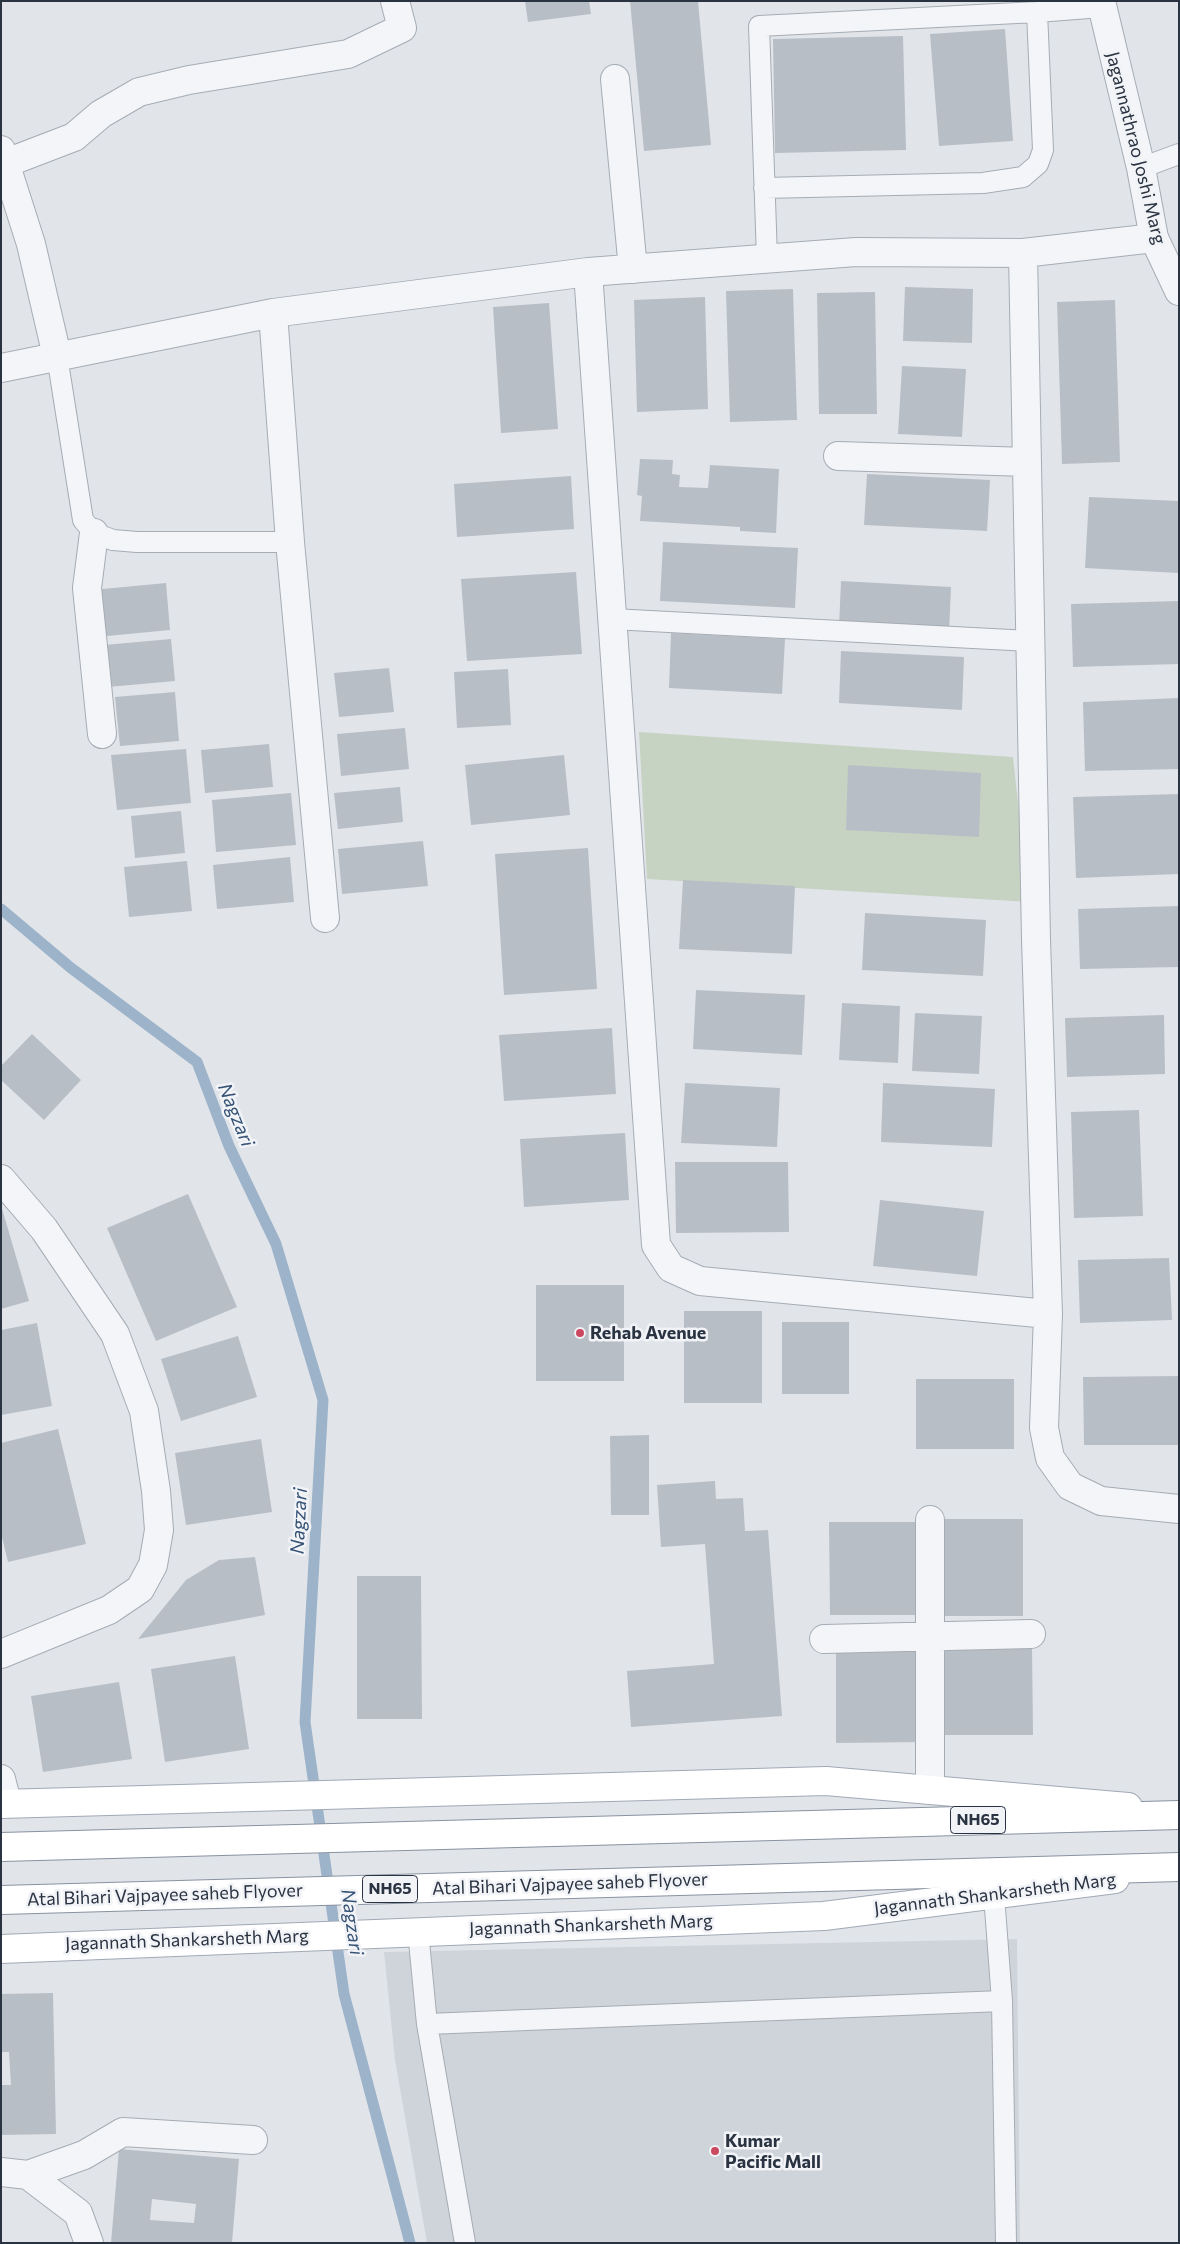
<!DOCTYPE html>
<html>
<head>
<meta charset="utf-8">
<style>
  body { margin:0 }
  #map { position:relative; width:1180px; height:2244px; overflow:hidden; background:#e1e5ea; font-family:Commissioner,sans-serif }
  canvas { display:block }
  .frame { position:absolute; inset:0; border:2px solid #2a3341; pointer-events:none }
</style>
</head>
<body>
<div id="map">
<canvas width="1180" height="2244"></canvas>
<div class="frame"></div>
</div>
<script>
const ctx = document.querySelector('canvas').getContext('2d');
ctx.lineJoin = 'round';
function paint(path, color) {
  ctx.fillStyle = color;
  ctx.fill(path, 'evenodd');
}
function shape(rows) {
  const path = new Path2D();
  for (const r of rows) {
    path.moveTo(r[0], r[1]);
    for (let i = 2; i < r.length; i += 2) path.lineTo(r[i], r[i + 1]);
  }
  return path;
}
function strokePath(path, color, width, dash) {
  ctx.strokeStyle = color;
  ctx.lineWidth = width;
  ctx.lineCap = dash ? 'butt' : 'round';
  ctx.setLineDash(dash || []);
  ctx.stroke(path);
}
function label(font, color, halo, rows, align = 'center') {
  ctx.font = font + ' Commissioner,sans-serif';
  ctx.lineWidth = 5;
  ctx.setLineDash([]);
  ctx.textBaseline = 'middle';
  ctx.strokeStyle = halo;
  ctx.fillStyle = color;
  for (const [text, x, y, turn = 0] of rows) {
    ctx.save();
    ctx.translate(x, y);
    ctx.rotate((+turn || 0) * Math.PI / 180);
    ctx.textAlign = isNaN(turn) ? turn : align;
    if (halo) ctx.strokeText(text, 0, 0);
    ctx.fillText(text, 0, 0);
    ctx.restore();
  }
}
paint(shape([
  [1017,1939,1020,2243,427,2243,395,2060,384,1952]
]), '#cfd4db');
paint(shape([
  [639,732,1013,757,1029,902,647,879]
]), '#c7d3c2');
strokePath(shape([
  [1,909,71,968,197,1062,229,1146,276,1244,323,1400,305,1722,344,1994,410,2243]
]), '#9db3c9', 11);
paint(shape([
  [525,1,589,1,591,14,528,22],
  [630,1,698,1,711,145,644,151],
  [1005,29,1013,141,939,146,930,34],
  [903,36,906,150,775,153,773,39],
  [905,287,973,289,972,343,903,341],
  [793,289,797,420,730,422,726,291],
  [875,292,877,414,819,414,817,293],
  [705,297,708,409,637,412,634,300],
  [1115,300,1120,462,1062,464,1057,302],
  [549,303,558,429,501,433,493,307],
  [902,366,966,369,962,437,898,434],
  [640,459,673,460,672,474,680,475,679,487,708,488,710,465,779,469,776,533,740,531,740,527,640,521,642,496,637,495],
  [867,474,990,480,987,531,864,525],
  [571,476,574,529,457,537,454,484],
  [1089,497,1179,501,1179,573,1085,568],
  [663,542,798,548,795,608,660,601],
  [576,572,582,654,467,661,461,579],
  [841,581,951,587,949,633,839,627],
  [166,583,170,630,97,637,92,590],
  [1179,601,1179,664,1073,667,1071,604],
  [671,633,785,639,782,694,669,688],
  [171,639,175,681,108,687,104,645],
  [841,651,964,657,962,710,839,703],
  [389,668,394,712,339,717,334,673],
  [508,669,511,725,457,728,454,672],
  [175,692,179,741,120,746,115,697],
  [1179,698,1179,769,1085,771,1083,702],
  [405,728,409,769,341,776,337,734],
  [269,744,273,787,205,793,201,750],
  [186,749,191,803,117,810,111,755],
  [564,755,570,815,471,825,465,765],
  [848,765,981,773,979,837,846,830],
  [400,787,403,822,338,829,334,793],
  [291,793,296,845,216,852,212,800],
  [1179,794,1179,874,1076,878,1073,797],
  [181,811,185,853,135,858,131,816],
  [423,841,428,886,342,894,338,849],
  [588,848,597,989,504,995,495,854],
  [290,857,294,902,217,909,213,865],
  [187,861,192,911,129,917,124,867],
  [683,880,795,886,792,954,679,949],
  [1179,906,1179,967,1080,969,1078,909],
  [865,913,986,920,983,976,862,970],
  [696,990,805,995,802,1055,693,1049],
  [842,1003,900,1006,898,1063,839,1060],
  [915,1013,982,1016,979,1074,912,1071],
  [1164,1015,1165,1074,1067,1077,1065,1018],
  [612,1028,616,1094,504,1101,499,1035],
  [32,1034,81,1080,44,1120,1,1080,1,1066],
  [685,1083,780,1088,777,1147,681,1143],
  [883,1083,995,1089,992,1147,881,1142],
  [1139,1110,1143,1216,1074,1218,1071,1112],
  [625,1133,629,1200,524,1207,520,1139],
  [675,1162,788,1162,789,1232,676,1233],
  [188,1194,237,1307,156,1341,107,1228],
  [880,1200,984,1211,977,1276,873,1266],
  [1,1205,29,1301,1,1309],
  [1169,1258,1172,1320,1080,1323,1078,1260],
  [536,1285,624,1285,624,1381,536,1381],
  [684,1311,762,1311,762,1403,684,1403],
  [782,1322,849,1322,849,1394,782,1394],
  [37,1323,52,1406,1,1415,1,1330],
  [238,1336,257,1397,181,1421,161,1359],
  [1179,1376,1179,1445,1084,1445,1083,1377],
  [916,1379,1014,1379,1014,1449,916,1449],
  [58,1429,86,1544,8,1562,1,1533,1,1443],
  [649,1435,649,1515,611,1515,610,1436],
  [261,1439,272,1512,186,1525,175,1453],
  [715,1481,716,1499,743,1498,745,1531,768,1530,782,1716,631,1727,627,1671,714,1664,705,1544,661,1547,657,1485],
  [942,1519,1023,1519,1023,1616,942,1616],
  [829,1522,917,1522,918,1615,830,1615],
  [255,1557,265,1615,138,1639,186,1580,219,1560],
  [357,1576,421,1576,422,1719,357,1719],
  [1032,1646,1033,1735,945,1735,944,1647],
  [836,1648,922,1648,922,1742,836,1743],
  [235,1656,249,1749,165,1762,151,1669],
  [119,1682,132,1759,43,1772,31,1696],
  [53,1993,56,2134,1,2135,1,2085,11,2085,9,2052,1,2052,1,1994],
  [119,2149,239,2159,232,2243,111,2243],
  [152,2199,196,2204,194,2223,150,2220]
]), '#b8bec6');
const service = shape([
  [1141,168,1179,154],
  [764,188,983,183,1023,177,1038,164,1043,150,1037,12],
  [767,258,759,26,1037,12,1102,7],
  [57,356,83,520,94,533,113,540,137,542,290,542],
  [612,619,1030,641],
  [994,1895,1002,2001,1006,2243],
  [418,1931,427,2024,465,2243],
  [427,2024,1002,2001]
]);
const minor = shape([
  [615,79,633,269],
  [1,150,31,244,57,356],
  [1,165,74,137,101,114,139,92,189,80,348,54,402,28,395,1],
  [1023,253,1036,939,1048,1314,1044,1428,1050,1458,1070,1486,1101,1501,1179,1509],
  [588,272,656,1245,671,1268,700,1281,1048,1314],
  [273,313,290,542,325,918],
  [1,368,273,313,588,272,856,252,1023,253,1154,238],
  [838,456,1027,462],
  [94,533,87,588,102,734],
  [1,1179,44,1229,115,1334,144,1411,156,1491,159,1530,153,1565,140,1589,109,1610,1,1654],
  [930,1520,930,1790],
  [824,1639,1031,1634],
  [1,1779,7,1803],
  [1,2172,28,2175,84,2155,123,2132,253,2140],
  [28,2175,78,2213,89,2243]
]);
const tertiary = shape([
  [1101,1,1141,168,1154,238,1179,291]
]);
const primary = shape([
  [1,1804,826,1781,1128,1807],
  [1,1949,824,1916,1115,1879]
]);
const trunk = shape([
  [1,1847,1179,1815],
  [1,1900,1179,1867]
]);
strokePath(service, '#a6acb4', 22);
strokePath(minor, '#a6acb4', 30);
strokePath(tertiary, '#a6acb4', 30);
strokePath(primary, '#a1a9b5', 30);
strokePath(trunk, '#8992a0', 30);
strokePath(service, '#f4f5f8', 20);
strokePath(minor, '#f4f5f8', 28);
strokePath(tertiary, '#f4f5f8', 28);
strokePath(primary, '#fff', 28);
strokePath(trunk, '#fff', 28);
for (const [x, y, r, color] of [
  [580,1333,5,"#cb4960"],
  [715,2151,5,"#cb4960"]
]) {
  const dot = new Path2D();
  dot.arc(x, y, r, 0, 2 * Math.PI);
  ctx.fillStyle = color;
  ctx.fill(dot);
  strokePath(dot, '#f1f3f7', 2);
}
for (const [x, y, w] of [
  [978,1820,55],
  [390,1889,55]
]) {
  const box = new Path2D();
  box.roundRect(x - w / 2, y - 13.5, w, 27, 4);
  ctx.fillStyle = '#f1f3f7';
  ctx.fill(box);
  strokePath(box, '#2a3341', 1);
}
label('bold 16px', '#2a3341', null, [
  ["NH65",978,1820],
  ["NH65",390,1889]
]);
label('18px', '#2a3341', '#f1f3f7', [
  ["Jagannathrao Joshi Marg",1136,148,76],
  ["Atal Bihari Vajpayee saheb Flyover",570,1884,-2],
  ["Jagannath Shankarsheth Marg",995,1894,-7],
  ["Atal Bihari Vajpayee saheb Flyover",165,1895,-2],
  ["Jagannath Shankarsheth Marg",591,1925,-2],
  ["Jagannath Shankarsheth Marg",187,1940,-2]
]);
label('bold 18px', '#2a3341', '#f1f3f7', [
  ["Rehab Avenue",590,1333],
  ["Kumar",725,2141],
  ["Pacific Mall",725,2162]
], 'left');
label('italic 19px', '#355274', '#f1f3f7', [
  ["Nagzari",236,1115,68],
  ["Nagzari",299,1521,-87],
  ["Nagzari",352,1922,82]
]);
</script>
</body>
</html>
